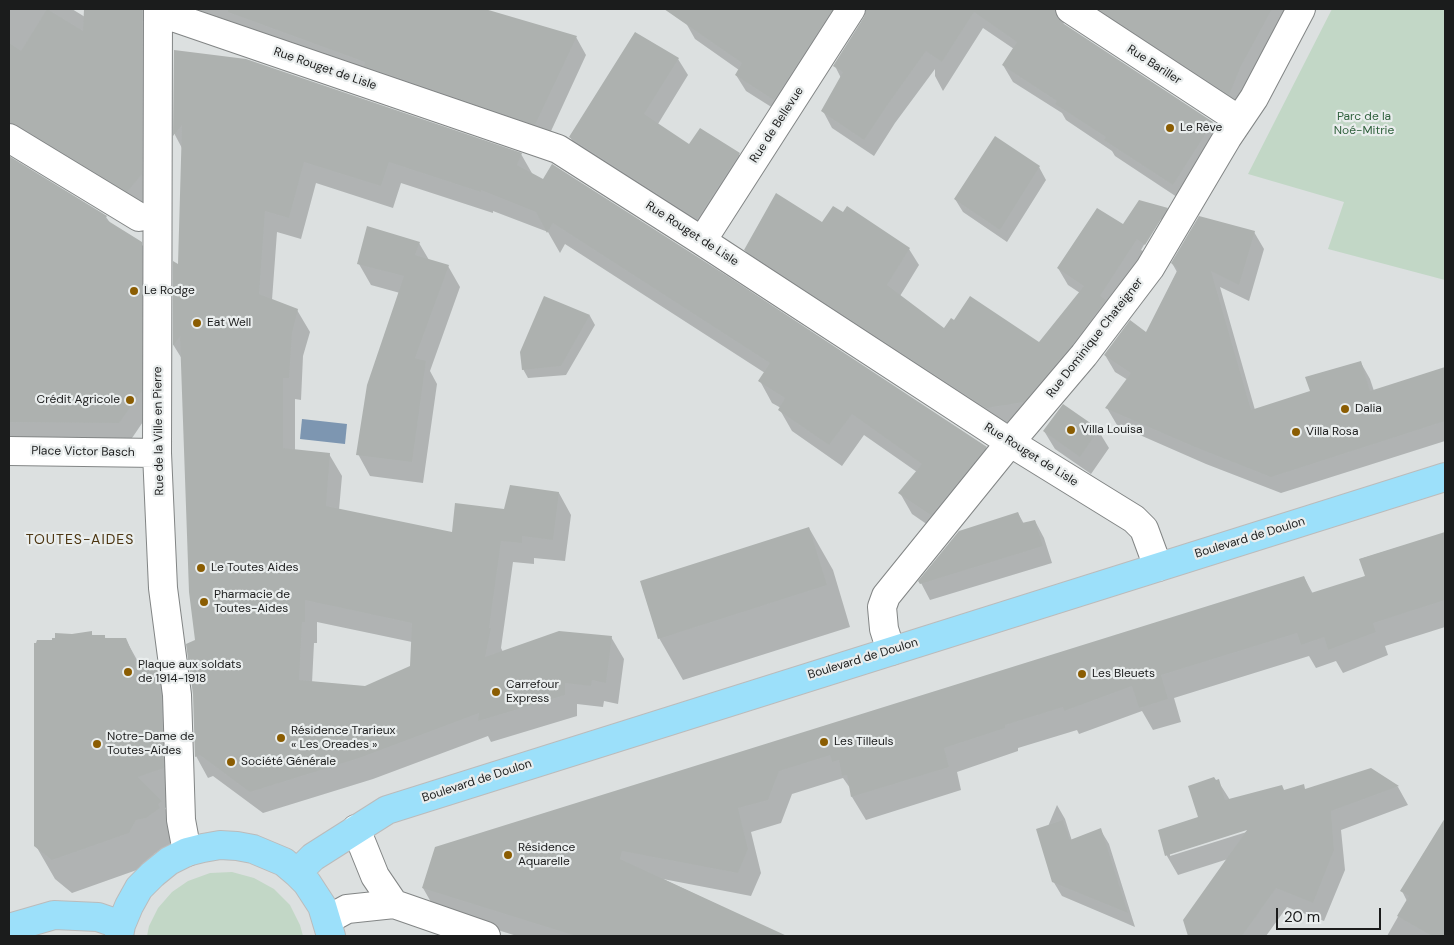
<!DOCTYPE html>
<html>
<head>
<meta charset="utf-8">
<style>
  body { margin:0 }
  #map { position:relative; width:1454px; height:945px; overflow:hidden; background:#dce0e0; font-family:"DM Sans",sans-serif }
  canvas { display:block }
  .frame { position:absolute; inset:0; border:10px solid #1b1c1c; pointer-events:none }
  .scale { position:absolute; left:1276px; top:908px; width:105px; height:22px; box-sizing:border-box; border:2px solid #1b1c1c; border-top:0; padding-left:6px; font-size:15px; line-height:18px; white-space:nowrap; color:#1b1c1c; -webkit-text-stroke:4px #e9eded; paint-order:stroke }
</style>
</head>
<body>
<div id="map">
<canvas width="1454" height="945"></canvas>
<div class="frame"></div>
<div class="scale">20 m</div>
</div>
<script>
const ctx = document.querySelector('canvas').getContext('2d');
ctx.lineJoin = 'round';
function paint(path, color) {
  ctx.fillStyle = color;
  ctx.fill(path, 'evenodd');
}
function shape(rows) {
  const path = new Path2D();
  for (const r of rows) {
    path.moveTo(r[0], r[1]);
    for (let i = 2; i < r.length; i += 2) path.lineTo(r[i], r[i + 1]);
  }
  return path;
}
function strokePath(path, color, width, dash) {
  ctx.strokeStyle = color;
  ctx.lineWidth = width;
  ctx.lineCap = dash ? 'butt' : 'round';
  ctx.setLineDash(dash || []);
  ctx.stroke(path);
}
function label(font, color, halo, rows, align = 'center') {
  ctx.font = font + ' "DM Sans",sans-serif';
  ctx.lineWidth = 4.5;
  ctx.setLineDash([]);
  ctx.textBaseline = 'middle';
  ctx.strokeStyle = halo;
  ctx.fillStyle = color;
  for (const [text, x, y, turn = 0] of rows) {
    ctx.save();
    ctx.translate(x, y);
    ctx.rotate((+turn || 0) * Math.PI / 180);
    ctx.textAlign = isNaN(turn) ? turn : align;
    if (halo) ctx.strokeText(text, 0, 0);
    ctx.fillText(text, 0, 0);
    ctx.restore();
  }
}
paint(shape([
  [1332,9,1445,9,1445,280,1328,249,1344,202,1248,174],
  [232,872,254,878,274,889,290,905,300,925,303,936,147,936,149,926,158,908,172,892,188,881,210,873]
]), '#c2d7c6');
paint(shape([
  [302,419,347,424,345,444,300,439]
]), '#7d96b1');
paint(shape([
  [9,9,72,9,85,17,85,9,154,9,152,192,138,209,9,145],
  [173,9,480,9,576,37,586,55,546,142,372,83,364,68],
  [694,9,1206,9,1230,24,1241,9,1290,9,1238,110,1066,17,1063,25,1212,123,1222,139,1183,201,1115,156,1112,151,1066,120,1062,113,1013,82,1003,65,1014,49,983,28,943,91,935,76,935,69,895,123,874,156,832,128,823,111,841,78,835,66,868,11,862,10,784,115,746,91,736,75,739,70,695,39,686,23],
  [175,51,521,154,533,175,986,448,998,469,944,536,912,514,900,493,917,472,864,435,842,466,792,431,780,410,781,408,772,403,760,381,765,373,565,244,560,253,548,232,493,211,493,213,401,183,393,208,316,183,301,239,277,232,272,300,297,310,310,332,303,356,301,400,295,399,295,451,329,454,342,476,339,510,453,533,505,511,559,493,571,515,565,561,534,558,534,564,513,562,501,648,503,652,611,637,624,659,618,704,604,701,603,707,577,704,577,716,491,742,488,736,373,779,263,813,213,776,208,778,196,756,196,640,182,359,174,346,174,263,179,266,183,150,175,135],
  [317,622,412,642,412,667,365,688,312,683,314,643,317,643],
  [678,59,688,75,658,124,689,146,739,154,749,171,707,236,580,154,570,137],
  [9,158,106,217,111,224,141,243,152,261,151,410,130,441,9,440],
  [1039,167,1046,180,1007,242,963,212,955,199],
  [1167,209,1176,225,1034,418,996,424,755,267,745,250,822,223,909,249,919,265,900,296,944,329,1039,344,1080,293,1068,285,1058,268,1124,225],
  [1159,219,1162,219,1143,251,1141,250],
  [1254,232,1264,249,1249,301,1220,287,1255,410,1312,392,1361,363,1370,379,1374,391,1445,369,1445,441,1281,493,1206,464,1117,425,1107,408,1128,380,1115,372,1105,355,1146,334,1177,272,1172,263],
  [419,243,429,260,448,266,460,287,430,371,437,384,423,483,370,476,358,454,400,293,371,285,359,264],
  [545,298,590,316,595,325,566,375,528,378,523,369],
  [1098,430,1109,448,1091,474,1055,449,1044,431],
  [1018,513,1024,524,1035,521,1044,538,1052,563,930,600,920,581],
  [809,528,833,570,850,627,683,680,659,638],
  [1445,533,1445,627,1385,646,1388,655,1343,673,1336,661,1316,668,1309,656,1174,698,1181,722,1153,730,1142,711,1079,734,1077,730,1018,748,1018,751,957,772,961,790,866,820,852,797,850,788,843,778,792,794,781,823,751,832,761,873,751,896,663,879,784,936,517,936,436,911,423,888,1304,577,1313,594,1366,577,1360,559],
  [91,633,93,636,104,636,106,639,126,640,142,669,156,661,175,694,182,801,165,808,180,835,178,842,166,851,155,853,148,866,72,893,55,879,36,846,53,641],
  [1371,770,1398,787,1408,805,1341,830,1345,870,1324,921,1287,907,1266,936,1189,936,1185,920,1228,859,1178,875,1167,856,1159,831,1199,818,1215,781,1218,781,1230,800,1284,791,1306,790],
  [1252,827,1253,830,1170,856,1170,854],
  [1057,805,1065,819,1072,841,1100,829,1109,844,1135,927,1062,896,1053,881,1041,843],
  [1441,827,1445,834,1445,936,1387,936,1407,901,1402,891]
]), '#0003');
paint(shape([
  [47,9,83,31,84,9,142,9,142,174,127,192,17,125,9,122,9,43,21,51],
  [228,9,485,9,577,36,535,125,364,66,365,62,228,12],
  [664,9,833,9,774,100,735,75,742,63],
  [866,9,1054,9,1056,16,1061,22,1213,122,1173,185,1104,140,1106,137,1055,104,1057,101,1002,65,1017,42,974,12,942,62,926,51,886,107,864,140,821,111,843,72,833,66,864,17],
  [1098,9,1272,9,1241,66,1229,95],
  [635,32,679,58,644,114,689,144,700,128,740,153,697,219,569,137],
  [174,50,246,59,522,153,517,165,543,179,552,164,729,277,987,447,931,515,898,493,922,464,852,414,829,445,778,410,785,398,758,381,770,363,553,223,547,233,536,212,481,190,481,192,389,162,381,186,304,162,289,218,265,211,259,294,298,309,292,333,289,378,283,378,283,448,330,453,326,506,452,532,455,503,504,509,510,485,559,492,553,540,522,536,522,543,501,541,489,628,491,628,485,657,559,631,612,636,606,683,592,680,591,686,565,683,565,695,478,721,479,713,359,758,250,792,200,755,195,757,193,694,186,644,195,640,189,592,180,336,173,346,173,261,178,264,182,125,173,136],
  [305,600,412,623,410,666,365,686,299,680,302,622,305,622],
  [995,136,1040,166,1000,230,954,199],
  [9,156,107,216,105,219,142,242,142,391,119,423,9,422],
  [776,193,822,222,833,206,843,212,847,206,910,248,887,285,944,328,951,318,954,320,970,296,1039,342,1084,286,1057,268,1097,208,1123,224,1139,200,1168,208,1145,245,1137,239,1100,296,1106,300,1072,345,1024,402,986,408,744,250],
  [1199,216,1255,231,1239,285,1211,271,1251,410,1310,391,1305,377,1361,361,1370,391,1445,367,1445,421,1271,477,1195,447,1105,408,1131,373,1104,355,1130,320,1146,332,1178,269,1171,263],
  [367,226,420,242,415,255,449,265,415,358,426,361,412,462,356,455,367,385,404,276,357,264],
  [544,296,590,315,561,366,522,370,520,352],
  [1063,404,1099,429,1080,457,1043,431],
  [1018,512,1022,523,1035,520,1043,546,920,584,918,581,959,531],
  [809,527,827,585,658,639,640,581],
  [1445,532,1445,600,1373,623,1376,632,1328,650,1324,637,1301,645,1297,633,1161,675,1168,699,1139,708,1132,686,1064,711,1063,707,1005,725,1005,728,944,748,949,767,851,797,847,775,842,776,839,760,832,762,830,755,779,771,768,800,738,808,748,849,738,873,622,851,620,859,787,936,576,936,422,888,435,847,1304,576,1311,593,1365,576,1359,559],
  [92,631,92,635,105,635,105,638,126,638,139,669,157,660,161,696,164,768,138,777,162,801,158,804,160,808,146,818,136,820,129,833,52,860,34,846,34,643,36,643,37,640,52,640,52,638,55,638,55,633,72,634],
  [1371,768,1399,786,1331,811,1334,850,1313,903,1276,888,1242,936,1188,936,1183,920,1247,830,1165,856,1158,830,1198,817,1188,786,1214,777,1216,780,1219,779,1225,800,1282,785,1284,790,1304,784,1305,789],
  [1445,818,1445,936,1432,936,1397,916,1409,896,1400,891],
  [1063,820,1070,840,1101,828,1128,913,1052,882,1036,829]
]), '#adb1af');
const street = shape([
  [158,9,157,453,163,588,177,695,181,820,187,852],
  [1070,9,1239,120],
  [158,16,167,15,558,149,702,241,1011,443,1134,519,1144,529,1158,567],
  [9,138,139,217],
  [702,241,851,9],
  [9,451,157,453],
  [891,651,884,629,882,607,886,596,1017,434,1084,355,1150,268,1227,138,1254,98,1301,9],
  [356,829,375,876,394,904],
  [327,920,347,909,394,904,486,936]
]);
const primary = shape([
  [297,873,313,857,387,810,1445,477],
  [9,928,54,915,98,917,121,925],
  [119,936,121,925,129,906,139,888,153,874,169,861,187,852,203,848,220,845,237,846,253,849,284,862,297,873,307,883,322,906,331,936]
]);
strokePath(street, '#828585', 30);
strokePath(primary, '#bbb', 30);
strokePath(street, '#fff', 28);
strokePath(primary, '#9ce0fa', 28);
for (const [x, y, r, color] of [
  [1170,128,5,"#8b5d02"],
  [134,291,5,"#8b5d02"],
  [197,323,5,"#8b5d02"],
  [130,400,5,"#8b5d02"],
  [1345,409,5,"#8b5d02"],
  [1071,430,5,"#8b5d02"],
  [1296,432,5,"#8b5d02"],
  [201,568,5,"#8b5d02"],
  [204,602,5,"#8b5d02"],
  [128,672,5,"#8b5d02"],
  [1082,674,5,"#8b5d02"],
  [496,692,5,"#8b5d02"],
  [281,738,5,"#8b5d02"],
  [824,742,5,"#8b5d02"],
  [97,744,5,"#8b5d02"],
  [231,762,5,"#8b5d02"],
  [508,855,5,"#8b5d02"]
]) {
  const dot = new Path2D();
  dot.arc(x, y, r, 0, 2 * Math.PI);
  ctx.fillStyle = color;
  ctx.fill(dot);
  strokePath(dot, '#e9eded', 2);
}
label('12px', '#1b1c1c', '#e9eded', [
  ["Rue Bariller",1154,65,33],
  ["Rue Rouget de Lisle",325,69,19],
  ["Rue de Bellevue",777,125,-57],
  ["Rue Rouget de Lisle",692,234,33],
  ["Rue Dominique Chateigner",1095,338,-52],
  ["Rue de la Ville en Pierre",159,431,-91],
  ["Place Victor Basch",83,452,1],
  ["Rue Rouget de Lisle",1031,455,32],
  ["Boulevard de Doulon",1250,538,-17],
  ["Boulevard de Doulon",863,659,-17],
  ["Boulevard de Doulon",477,781,-18]
]);
label('12px', '#30613d', '#e9eded', [
  ["Parc de la",1364,117],
  ["Noé-Mitrie",1364,131]
]);
label('12px', '#1b1c1c', '#e9eded', [
  ["Le Rêve",1180,128],
  ["Le Rodge",144,291],
  ["Eat Well",207,323],
  ["Crédit Agricole",120,400,"right"],
  ["Dalia",1355,409],
  ["Villa Louisa",1081,430],
  ["Villa Rosa",1306,432],
  ["Le Toutes Aides",211,568],
  ["Pharmacie de",214,595],
  ["Toutes-Aides",214,609],
  ["Plaque aux soldats",138,665],
  ["de 1914-1918",138,679],
  ["Les Bleuets",1092,674],
  ["Carrefour",506,685],
  ["Express",506,699],
  ["Résidence Trarieux",291,731],
  ["« Les Oreades »",291,745],
  ["Notre-Dame de",107,737],
  ["Toutes-Aides",107,751],
  ["Les Tilleuls",834,742],
  ["Société Générale",241,762],
  ["Résidence",518,848],
  ["Aquarelle",518,862]
], 'left');
ctx.letterSpacing = '1px';
label('14px', '#4c3511', '#e9eded', [
  ["TOUTES-AIDES",80,540]
]);
ctx.letterSpacing = '0px';
</script>
</body>
</html>
